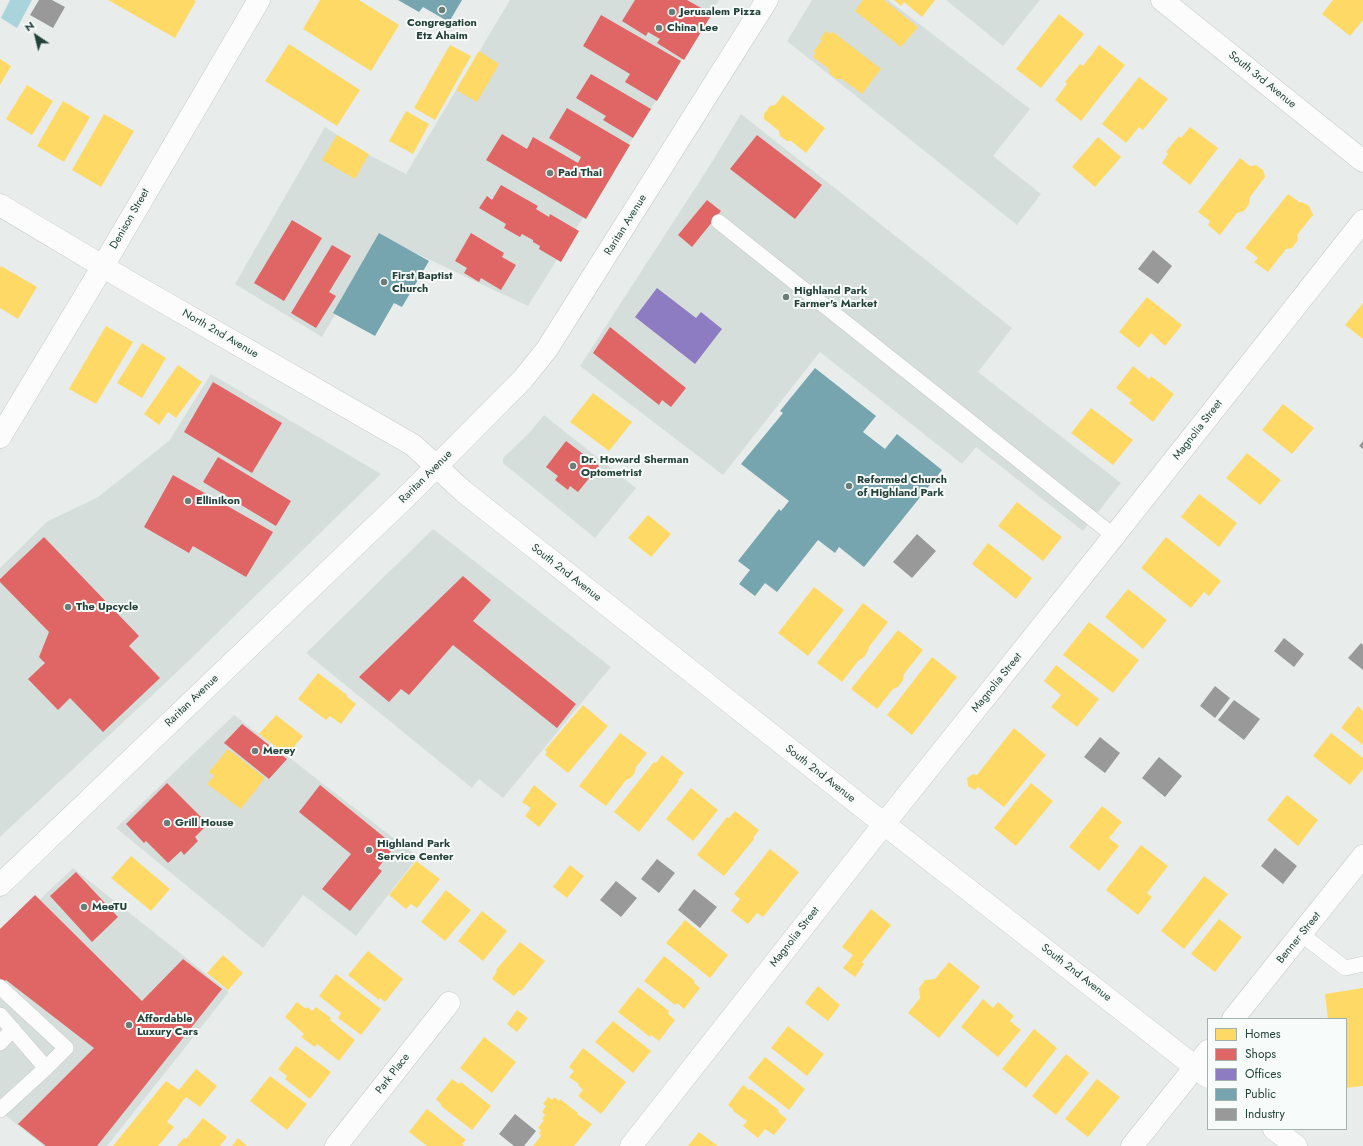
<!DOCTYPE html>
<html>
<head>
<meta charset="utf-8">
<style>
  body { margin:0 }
  #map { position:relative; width:1363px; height:1146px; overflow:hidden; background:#e8edeb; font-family:Jost,sans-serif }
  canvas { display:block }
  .legend { position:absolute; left:1207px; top:1018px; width:140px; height:112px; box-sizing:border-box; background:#f7fbf9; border:1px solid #a3b1ad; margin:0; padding:5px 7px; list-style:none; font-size:12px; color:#24423a }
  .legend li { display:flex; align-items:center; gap:8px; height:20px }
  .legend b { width:20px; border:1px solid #a3b1ad }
  .north { position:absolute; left:16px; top:16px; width:40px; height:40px; -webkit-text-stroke:3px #f7fbf9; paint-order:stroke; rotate:325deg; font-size:11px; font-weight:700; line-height:16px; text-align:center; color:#24423a }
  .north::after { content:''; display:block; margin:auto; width:14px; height:18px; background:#24423a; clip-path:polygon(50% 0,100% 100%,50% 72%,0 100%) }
</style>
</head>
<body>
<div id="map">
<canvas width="1363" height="1146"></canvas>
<ul class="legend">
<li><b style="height:11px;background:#ffd966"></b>Homes</li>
<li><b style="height:11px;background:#e06666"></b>Shops</li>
<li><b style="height:11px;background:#8e7cc3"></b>Offices</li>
<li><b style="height:11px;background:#76a5af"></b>Public</li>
<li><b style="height:11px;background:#999"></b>Industry</li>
</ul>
<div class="north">N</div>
</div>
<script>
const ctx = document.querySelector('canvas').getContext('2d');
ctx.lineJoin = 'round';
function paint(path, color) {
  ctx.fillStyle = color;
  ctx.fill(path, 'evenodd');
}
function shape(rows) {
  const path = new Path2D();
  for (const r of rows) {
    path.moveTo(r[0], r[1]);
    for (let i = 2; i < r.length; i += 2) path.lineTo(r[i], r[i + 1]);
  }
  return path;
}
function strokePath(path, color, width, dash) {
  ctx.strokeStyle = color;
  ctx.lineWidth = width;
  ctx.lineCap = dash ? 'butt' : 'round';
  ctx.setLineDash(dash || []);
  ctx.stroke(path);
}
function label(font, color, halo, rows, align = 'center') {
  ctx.font = font + ' Jost,sans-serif';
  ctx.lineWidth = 4;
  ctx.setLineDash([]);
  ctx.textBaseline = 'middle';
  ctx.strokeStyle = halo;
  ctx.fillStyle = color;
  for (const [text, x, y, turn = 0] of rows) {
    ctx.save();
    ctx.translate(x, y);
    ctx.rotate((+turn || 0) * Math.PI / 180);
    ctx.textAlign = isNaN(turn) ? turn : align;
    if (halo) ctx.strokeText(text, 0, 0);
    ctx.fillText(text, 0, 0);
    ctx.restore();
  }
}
paint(shape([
  [510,0,719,0,528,306,381,237,322,337,235,284,325,127,367,154,406,174],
  [812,0,888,0,1030,109,993,156,1041,194,1017,225,787,41],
  [946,0,1040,0,1003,46],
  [741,114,1012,328,978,372,1121,483,1083,531,976,447,962,464,820,352,723,475,580,366,712,162],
  [211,374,381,474,176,673,0,837,0,568,48,521,98,497,169,441],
  [544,415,636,488,595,538,503,463,503,458,529,433],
  [433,529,611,667,503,798,479,779,472,788,306,653],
  [234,715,418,857,356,936,303,895,263,948,116,828],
  [73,868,229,992,107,1146,44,1146,0,1111,0,937]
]), '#d6dedb');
paint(shape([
  [10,0,32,0,17,28,1,18]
]), '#a9d4db');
paint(shape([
  [108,0,194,0,196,1,175,38],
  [320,0,359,0,399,25,371,71,303,29],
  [863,0,884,0,918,27,901,47,855,11],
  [894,0,935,0,922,17,904,2,901,6],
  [1333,0,1363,0,1363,20,1350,36,1322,14],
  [1059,14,1084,34,1041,88,1016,69],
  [826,31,831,34,833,32,881,69,862,94,842,79,836,79,830,74,828,68,813,57,815,54,814,51,822,40,820,39],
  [289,44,360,90,337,126,265,81],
  [450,45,471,56,435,120,414,108],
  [1099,45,1125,65,1081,121,1055,100,1067,84,1065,82,1080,64,1083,66],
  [479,51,499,64,477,102,456,90],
  [0,59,11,66,0,85],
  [1139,77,1168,99,1143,130,1139,127,1126,143,1102,124],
  [27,85,53,101,32,135,6,119],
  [783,95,825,128,806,153,791,141,787,141,780,136,779,131,764,119,764,114,770,106,775,105],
  [63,101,90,117,64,162,37,146],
  [406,111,429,124,413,154,389,141],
  [104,114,134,131,101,187,72,170],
  [1190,127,1218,148,1190,185,1162,163,1168,154,1166,152,1179,136,1181,138],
  [337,135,369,154,355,179,322,160],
  [1098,137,1121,157,1095,187,1072,167],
  [1240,158,1250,166,1256,165,1263,170,1265,177,1250,197,1249,204,1244,211,1237,213,1220,235,1208,225,1210,221,1198,212],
  [1288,194,1299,202,1304,203,1309,206,1313,215,1297,235,1298,240,1292,248,1286,249,1268,272,1254,262,1258,258,1245,248],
  [1,266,37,287,18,319,0,308,0,268],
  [1147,297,1182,325,1165,346,1151,333,1139,348,1119,332],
  [1363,303,1363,339,1345,325],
  [106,326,133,342,96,404,69,389],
  [142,343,166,358,142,398,117,383],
  [178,365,202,382,176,418,168,412,159,425,144,414],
  [1133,366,1149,379,1151,376,1174,394,1153,422,1129,403,1132,400,1116,388],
  [593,393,632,422,609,451,570,422],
  [1283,404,1314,428,1292,454,1262,430],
  [1091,408,1133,440,1113,465,1071,433],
  [1247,453,1281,480,1260,505,1226,478],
  [1199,494,1237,523,1219,547,1181,517],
  [1017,502,1062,537,1043,561,998,526],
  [648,515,671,534,651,557,628,538],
  [1166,537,1221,581,1209,596,1204,592,1191,608,1141,568],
  [988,543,1032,578,1016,599,972,564],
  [814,587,844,610,808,656,778,633],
  [1128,589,1167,620,1143,649,1105,617],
  [863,603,888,622,869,647,868,651,864,657,858,661,842,682,817,663],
  [1089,622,1139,660,1113,693,1063,655],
  [898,630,923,650,904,674,903,680,898,687,893,689,877,709,851,689],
  [932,657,957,677,912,735,887,715],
  [1056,665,1099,699,1077,727,1051,707,1061,695,1044,681],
  [318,673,347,695,346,696,356,704,341,724,330,716,326,720,298,699],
  [583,705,608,726,568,773,545,755,547,752,545,750],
  [1358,706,1363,711,1363,745,1341,728],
  [276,715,303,736,287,755,259,734],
  [1014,728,1046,755,1004,807,978,787,975,790,968,786,967,778,973,774,977,775],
  [620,733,647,753,636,767,635,772,631,778,626,780,606,806,579,786],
  [1331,733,1363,758,1363,769,1350,785,1313,756],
  [228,749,265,778,241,809,207,784,214,776,209,772],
  [662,755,684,773,678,780,679,781,639,832,614,812,654,762,656,763],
  [1031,783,1053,801,1016,846,994,828],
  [534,785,557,804,539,827,525,816,531,808,522,802],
  [691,788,718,810,693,841,666,819],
  [1287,795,1318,820,1298,846,1267,820],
  [1102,806,1122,822,1109,838,1119,846,1099,871,1069,847],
  [735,811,759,830,753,838,754,839,724,876,697,855,727,817,729,818],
  [1141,845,1168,866,1147,893,1152,897,1138,915,1106,890],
  [770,849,799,872,763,917,757,913,748,924,731,911,740,899,734,894],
  [131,856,170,889,151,911,111,878],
  [416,861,440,879,417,908,411,904,406,909,389,895],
  [570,865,584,876,567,898,553,887],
  [1204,876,1228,894,1184,949,1161,931],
  [446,890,471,910,445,941,421,922],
  [871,909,891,925,862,962,864,964,855,977,843,968,853,955,842,947],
  [482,911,507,931,483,961,458,941],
  [1219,919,1242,937,1215,972,1191,954],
  [685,920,728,955,710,978,666,943],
  [520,942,545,961,521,991,519,990,514,996,492,979,497,971,496,970],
  [368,951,403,979,385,1002,380,998,379,1000,348,975],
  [223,955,243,973,228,990,207,973],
  [664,956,695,981,694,983,700,988,684,1009,677,1003,675,1005,644,981],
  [949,962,980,987,939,1038,908,1013,920,998,919,988,925,980,935,979],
  [336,974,381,1009,361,1035,338,1018,341,1013,319,996],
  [818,986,840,1005,828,1021,805,1003],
  [638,987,669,1011,668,1014,675,1020,659,1041,651,1035,650,1037,618,1012],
  [1363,988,1363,1086,1346,1088,1346,1019,1328,1019,1325,994],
  [983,999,993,1008,998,1002,1014,1016,1010,1021,1021,1030,998,1057,961,1027],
  [297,1002,306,1009,307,1007,312,1011,316,1007,331,1018,330,1020,355,1040,339,1061,317,1044,315,1047,301,1037,304,1034,285,1017],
  [517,1010,528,1018,517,1032,507,1024],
  [613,1021,651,1051,633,1073,595,1042],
  [788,1026,824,1054,807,1076,771,1048],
  [1034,1029,1057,1048,1026,1088,1002,1069],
  [484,1037,516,1062,492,1093,460,1068],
  [296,1046,331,1072,310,1099,285,1079,287,1076,278,1069],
  [583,1048,626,1082,601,1114,578,1096,583,1090,578,1085,579,1084,569,1077,574,1071,569,1067],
  [1066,1054,1089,1073,1056,1115,1032,1096],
  [765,1057,805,1089,789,1110,748,1078],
  [196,1069,217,1086,200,1107,186,1097,167,1122,174,1127,158,1146,113,1146,166,1081,179,1090],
  [270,1076,307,1104,287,1130,250,1101],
  [452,1079,459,1084,461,1082,491,1106,472,1130,441,1106,442,1105,436,1099],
  [1097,1079,1120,1097,1088,1137,1065,1119],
  [743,1085,749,1090,751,1089,779,1110,778,1112,787,1119,774,1135,765,1129,758,1138,743,1126,747,1121,733,1111,734,1110,728,1105],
  [548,1097,552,1100,554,1097,559,1101,560,1099,578,1113,577,1114,592,1124,574,1146,533,1146,541,1136,539,1133,541,1130,538,1128,544,1120,542,1119,545,1115,542,1112,546,1106,543,1104],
  [427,1109,466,1140,462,1144,464,1146,427,1146,409,1132],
  [203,1118,227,1137,220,1146,177,1146,184,1138,186,1139],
  [699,1132,718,1146,688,1146],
  [238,1138,247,1146,232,1146]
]), '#ffd966');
paint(shape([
  [635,0,687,0,712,14,684,60,657,43,660,39,648,32,646,36,622,21],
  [601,15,681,61,657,101,625,82,630,74,583,46],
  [591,74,651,109,633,138,603,120,606,116,576,98],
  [567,108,630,145,586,219,486,160,502,134,527,149,533,137,578,163,581,157,549,138],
  [757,135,822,185,795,219,730,169],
  [501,185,538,206,536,209,549,217,550,214,579,231,561,262,539,249,540,246,533,242,533,240,522,234,520,237,504,228,506,224,479,208,487,196,492,200],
  [707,200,721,211,692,247,678,235],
  [292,220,322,238,284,301,254,283],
  [471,233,504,253,502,257,516,265,501,290,481,278,479,282,464,273,467,268,455,261],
  [332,245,351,256,329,292,336,296,316,328,291,313],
  [610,327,686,388,671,407,662,400,659,405,593,353],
  [213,382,282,423,252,473,184,432],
  [566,441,599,466,578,492,570,486,568,490,555,480,558,476,546,467],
  [218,457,291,501,276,526,203,482],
  [173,475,273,532,246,577,193,546,189,553,144,527],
  [44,537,139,636,129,646,160,678,103,732,70,698,58,710,28,679,45,663,39,657,49,632,0,582,0,579],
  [463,576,491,600,473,621,576,704,557,728,453,645,409,695,401,689,389,702,359,677],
  [242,724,287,759,269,779,224,743],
  [167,783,208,824,195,837,198,841,184,855,181,851,168,863,146,841,144,843,126,824],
  [320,785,395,846,378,868,382,871,350,911,322,889,351,854,299,812],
  [76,872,118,917,92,942,50,896],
  [35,895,142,1001,183,959,222,989,97,1146,46,1146,18,1124,94,1048,6,980,0,986,0,929]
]), '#e06666');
paint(shape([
  [657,288,696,318,701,312,722,329,695,364,635,317]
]), '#8e7cc3');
paint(shape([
  [398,0,462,0,449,22,423,7,419,12],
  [379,233,429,261,402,307,394,303,375,336,333,313],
  [815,368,876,416,863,432,885,449,897,434,942,470,864,567,839,547,835,553,818,540,777,592,765,583,755,596,739,584,750,570,738,561,779,509,781,511,789,501,741,464,783,413,780,411]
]), '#76a5af');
paint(shape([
  [39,0,52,0,65,7,53,28,30,15],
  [1153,250,1172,266,1158,284,1138,269],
  [1363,441,1363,449,1359,446],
  [917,534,936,551,912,578,893,562],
  [1284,638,1304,654,1294,667,1274,651],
  [1361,643,1363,645,1363,670,1348,658],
  [1215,686,1230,698,1215,718,1200,706],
  [1234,700,1260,719,1244,740,1218,720],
  [1100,737,1120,753,1105,773,1084,757],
  [1159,757,1182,776,1165,797,1142,778],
  [1275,848,1297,866,1283,884,1261,866],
  [657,859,675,873,659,893,641,879],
  [616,881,637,898,621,917,600,900],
  [694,889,717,907,700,928,678,910],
  [515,1114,536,1131,524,1146,514,1146,499,1134]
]), '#999');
const service = shape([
  [719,222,1114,536],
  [1301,934,1345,968,1363,964],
  [0,987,66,1048,46,1068,0,1110],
  [0,1015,46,1068],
  [0,1043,13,1029]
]);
const minor = shape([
  [1162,0,1363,161],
  [0,205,129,282,413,445,463,491,865,809,1208,1077],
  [0,437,103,266,259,0],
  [1233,1019,1363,856],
  [1274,1129,1296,1146],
  [336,1146,449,1003],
  [631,1146,884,824,1114,536,1363,221],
  [1132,1146,1208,1051]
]);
const secondary = shape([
  [0,885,407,496,523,379,547,349,767,0]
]);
strokePath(service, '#c5cac8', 16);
strokePath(minor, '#c5cac8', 23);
strokePath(secondary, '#c3cbc8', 23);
strokePath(service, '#fcfcfc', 15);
strokePath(minor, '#fcfcfc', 22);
strokePath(secondary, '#fcfcfc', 22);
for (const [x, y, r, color] of [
  [442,10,4,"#697e78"],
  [672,12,4,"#697e78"],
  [659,28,4,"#697e78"],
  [550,173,4,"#697e78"],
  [384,282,4,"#697e78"],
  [786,297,4,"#697e78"],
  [573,466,4,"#697e78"],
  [849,486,4,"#697e78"],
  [188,501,4,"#697e78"],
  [68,607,4,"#697e78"],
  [255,751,4,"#697e78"],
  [167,823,4,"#697e78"],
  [369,850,4,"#697e78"],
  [84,907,4,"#697e78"],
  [129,1025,4,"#697e78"]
]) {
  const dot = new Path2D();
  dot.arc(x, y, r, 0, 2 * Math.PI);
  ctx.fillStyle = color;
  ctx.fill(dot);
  strokePath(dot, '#f7fbf9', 1.5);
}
label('bold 11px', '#24423a', '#f7fbf9', [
  ["Jerusalem Pizza",680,12],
  ["Congregation",442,23,"center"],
  ["Etz Ahaim",442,36,"center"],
  ["China Lee",667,28],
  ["Pad Thai",558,173],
  ["First Baptist",392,276],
  ["Church",392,289],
  ["Highland Park",794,291],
  ["Farmer's Market",794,304],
  ["Dr. Howard Sherman",581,460],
  ["Optometrist",581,473],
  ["Reformed Church",857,480],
  ["of Highland Park",857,493],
  ["Ellinikon",196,501],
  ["The Upcycle",76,607],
  ["Merey",263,751],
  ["Grill House",175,823],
  ["Highland Park",377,844],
  ["Service Center",377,857],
  ["MeeTU",92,907],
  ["Affordable",137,1019],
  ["Luxury Cars",137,1032]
], 'left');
label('11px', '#24423a', '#f7fbf9', [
  ["South 3rd Avenue",1262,80,39],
  ["Denison Street",130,219,-60],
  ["Raritan Avenue",626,225,-58],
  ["North 2nd Avenue",220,334,30],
  ["Magnolia Street",1198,430,-52],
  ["Raritan Avenue",426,477,-45],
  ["South 2nd Avenue",566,573,38],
  ["Magnolia Street",997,683,-51],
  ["Raritan Avenue",192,701,-44],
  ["South 2nd Avenue",820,774,38],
  ["Magnolia Street",795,937,-52],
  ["Benner Street",1299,938,-51],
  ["South 2nd Avenue",1076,973,38],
  ["Park Place",393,1074,-52]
]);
</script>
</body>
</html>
